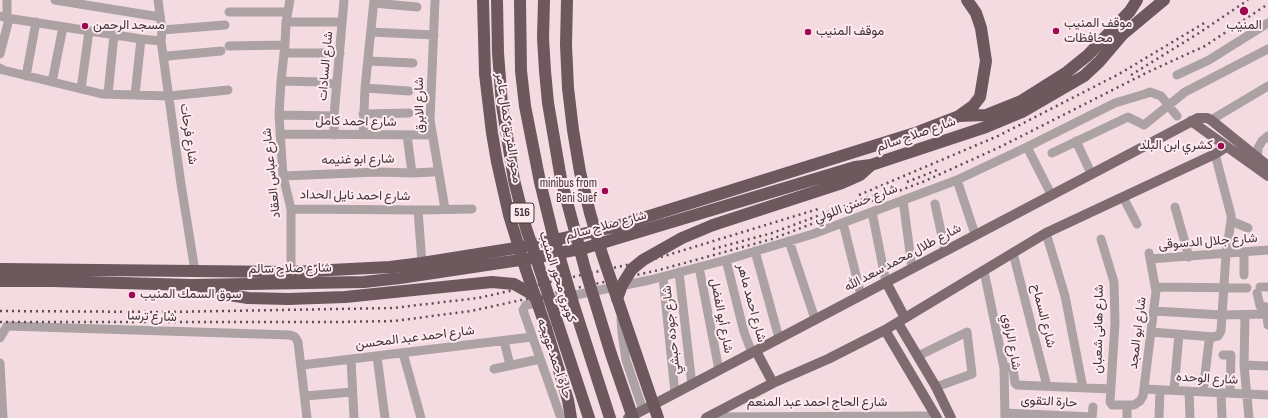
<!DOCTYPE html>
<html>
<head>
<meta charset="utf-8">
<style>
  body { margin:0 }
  canvas { display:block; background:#f4dbe2 }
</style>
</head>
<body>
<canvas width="1268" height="418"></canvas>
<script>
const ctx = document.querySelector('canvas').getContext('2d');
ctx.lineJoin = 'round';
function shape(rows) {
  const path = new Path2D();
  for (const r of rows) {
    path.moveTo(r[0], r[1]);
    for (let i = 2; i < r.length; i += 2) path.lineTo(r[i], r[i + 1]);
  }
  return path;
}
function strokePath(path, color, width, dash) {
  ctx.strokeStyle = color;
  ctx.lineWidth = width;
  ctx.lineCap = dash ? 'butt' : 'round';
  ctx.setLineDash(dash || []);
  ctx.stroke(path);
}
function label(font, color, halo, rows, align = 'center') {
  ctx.font = font + ' "Sofia Sans Condensed",Vazirmatn,sans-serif';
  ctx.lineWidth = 4;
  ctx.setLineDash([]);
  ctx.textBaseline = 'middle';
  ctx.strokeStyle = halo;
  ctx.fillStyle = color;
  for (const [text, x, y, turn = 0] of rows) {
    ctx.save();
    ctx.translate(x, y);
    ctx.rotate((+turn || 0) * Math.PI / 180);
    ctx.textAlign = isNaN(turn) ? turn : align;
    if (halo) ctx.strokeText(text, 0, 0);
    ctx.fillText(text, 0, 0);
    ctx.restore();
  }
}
strokePath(shape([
  [55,0,160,17],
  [158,0,162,30,161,41,181,184,195,271],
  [290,0,286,22,285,45,281,81,279,115,283,176,291,209,291,272],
  [435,0,430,120,445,209],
  [374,3,417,7],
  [229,12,288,12],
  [0,16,7,18,141,39,161,41],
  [7,18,7,0],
  [286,22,342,22],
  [162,30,225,25],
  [371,32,434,35],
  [229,46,285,45],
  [284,53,340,53],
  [0,54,9,19],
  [164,59,168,56,221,51],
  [368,61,413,63],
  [0,68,3,70,102,94,169,96,228,90],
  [1177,75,1209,60,1268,23],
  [26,76,36,22],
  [281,81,323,82,337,85],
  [52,82,63,27],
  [365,88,409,91],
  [81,89,89,31],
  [108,94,114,35],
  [135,95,141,39],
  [363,114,409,113],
  [279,115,334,116],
  [1211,120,1268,86],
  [280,134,432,135],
  [334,135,334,116,344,0],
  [363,135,365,88,374,0],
  [407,135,412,173],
  [1076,141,1091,173],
  [1027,147,1051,194],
  [1052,153,1128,117,1144,125,1185,92,1268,49],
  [1257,163,1258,148,1262,141,1268,136],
  [283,176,378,172,412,173,433,172],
  [957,180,975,234],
  [1123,197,1137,224],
  [903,200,912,268],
  [935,204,945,250],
  [1175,207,1189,257],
  [291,209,418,210,472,209],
  [418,210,422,263],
  [872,212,886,282],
  [1231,221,1248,228],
  [843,223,861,295],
  [1046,233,1065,296,1083,388],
  [1101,239,1114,282,1115,323,1110,402,1112,405,1134,405,1140,401,1143,396,1156,291,1149,253],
  [789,241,815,319],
  [755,251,779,338],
  [1013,253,1047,386],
  [1150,259,1268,250],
  [726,260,744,332,752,353],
  [699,267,719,370],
  [984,271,1004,368,1005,418],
  [679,272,692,385],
  [1244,275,1244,253],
  [663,277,675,393],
  [1156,287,1247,288],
  [1260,287,1268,287],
  [1257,293,1260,306,1266,307,1268,325],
  [1154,311,1222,315,1268,314],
  [1245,315,1244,365,1249,418],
  [621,319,622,333,626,360,643,410],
  [1151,332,1214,337],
  [0,338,7,326,290,335,295,337,298,342,307,418],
  [504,341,510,365],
  [403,353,421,418],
  [1223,355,1231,355,1230,393],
  [377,356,385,418],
  [918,356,967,332,972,374,936,387],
  [351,359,354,418],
  [0,363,3,418],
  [302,365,532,337],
  [1244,365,1268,366],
  [1004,368,1011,367,1013,369,1015,383,1017,385,1111,389],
  [494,369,540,359],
  [1144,389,1268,395],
  [1174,390,1179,334],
  [1189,391,1190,418],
  [1203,392,1209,341,1212,337,1218,336,1221,331,1226,254,1231,221,1231,215,1215,154],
  [1221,393,1222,418],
  [305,396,352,392],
  [1005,413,1092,417],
  [708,417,926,416],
  [561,418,523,310,526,305,650,280,726,260,813,234,957,180,1027,147,1115,103,1145,94,1150,92,1161,96,1177,116],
  [1092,418,1093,407],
  [1127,418,1127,406],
  [1159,418,1160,390]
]), '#aca2a4', 9);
strokePath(shape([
  [1191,121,1268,176],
  [886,282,905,318],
  [898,323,936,387,951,418],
  [885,330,937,418],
  [756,351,773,383],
  [628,418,1198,118,1207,118,1211,120,1268,166],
  [706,418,773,383,828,359,885,330,1046,233,1215,154,1226,147]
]), '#7e6b70', 10);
strokePath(shape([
  [959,116,973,106,980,97,986,61,981,28,976,13,967,0],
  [713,225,842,183,860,175,870,166],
  [0,269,291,272,390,267,422,263,522,247,614,227,915,133,959,116,986,115,1021,101,1067,72,1088,55,1130,11,1137,0],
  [0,281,53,281,191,285,364,282,400,278,533,258,585,248,855,167,871,165,986,127,1022,112,1084,76,1099,62,1122,35,1164,0],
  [202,288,229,295,248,298,288,299],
  [546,328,568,400,571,418]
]), '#6d585e', 12);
strokePath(shape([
  [1131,75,1199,33,1248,0],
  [907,182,937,170],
  [859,195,998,136,1119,74,1206,22],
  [713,249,772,233,874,195],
  [0,311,168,312,393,308,478,298,658,258,818,209],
  [0,322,337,322,394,321,471,311,659,270,772,239,925,181,1002,146,1146,73,1205,46,1268,4]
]), '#5d5053', 2.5, [2, 4]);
strokePath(shape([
  [483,0,485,74,492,133,497,162,509,215,525,267,546,328],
  [497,0,498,53,502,105,514,180,526,228,589,418],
  [520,0,521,71,525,106,540,182,552,231,573,303,610,418],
  [544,0,543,38,545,71,548,103,561,179,585,269,611,354,633,418],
  [567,0,566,45,568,88,573,130,580,172,590,213,602,254,658,418],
  [288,299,345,297,492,282,514,284,530,293,537,299],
  [617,299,622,285,632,269,643,260,682,238,713,225]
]), '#6d585e', 12);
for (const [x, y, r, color] of [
  [1244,11,5,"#9d0853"],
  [85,26,4,"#9d0853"],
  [1056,31,4,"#9d0853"],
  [808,32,4,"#9d0853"],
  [1221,146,4,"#9d0853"],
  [605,191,4,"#9d0853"],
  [132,295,4,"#9d0853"]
]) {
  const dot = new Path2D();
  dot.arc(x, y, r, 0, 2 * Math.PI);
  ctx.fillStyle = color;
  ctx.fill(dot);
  strokePath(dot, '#feeaef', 1.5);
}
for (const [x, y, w] of [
  [522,213,24]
]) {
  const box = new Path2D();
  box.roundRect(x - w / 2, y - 10, w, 20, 3);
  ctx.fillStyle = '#feeaef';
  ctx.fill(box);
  strokePath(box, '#3f3537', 1);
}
label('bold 12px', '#3f3537', null, [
  ["516",522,213]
]);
label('13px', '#3f3537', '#feeaef', [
  ["موقف المنيب",1064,24],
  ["محافظات",1064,39],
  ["مسجد الرحمن",93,26],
  ["المنيب",1244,26,"center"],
  ["موقف المنيب",816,32],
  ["كشري ابن البلد",1213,146,"right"],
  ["minibus from",597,184,"right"],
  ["Beni Suef",597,199,"right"],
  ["سوق السمك المنيب",140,295]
], 'left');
label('13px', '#3f3537', '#feeaef', [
  ["شارع السادات",326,66,-85],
  ["شارع الابرق",420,105,-91],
  ["شارع احمد كامل",356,122,1],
  ["محور الفريق كمال عامر",508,128,81],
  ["شارع فرحات",188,134,82],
  ["شارع صلاح سالم",916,135,-19],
  ["شارع ابو غنيمه",358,160,-1],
  ["شارع عباس العقاد",272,173,-96],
  ["شارع احمد نايل الحداد",355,196,1],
  ["شارع حسن اللولي",856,204,-21],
  ["شارع صلاح سالم",606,226,-15],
  ["شارع جلال الدسوقى",1208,242,-4],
  ["شارع طلال محمد سعد الله",903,258,-28],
  ["شارع صلاح سالم",290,269,-1],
  ["كوبري محور المنيب",557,277,72],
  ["شارع احمد ماهر",751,303,75],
  ["شارع أبو الفضل",721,316,79],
  ["شارع السماح",1043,316,76],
  ["شارع ترسا",152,317,2],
  ["شارع هانى شعبان",1099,329,-89],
  ["شارع جوده حبشي",672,330,-96],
  ["شارع ابو المجد",1138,333,-83],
  ["شارع احمد عبد المحسن",415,338,-7],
  ["شارع الراوي",1011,342,80],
  ["حارة احمد عويجه",554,359,71],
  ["شارع الوحده",1207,379,3],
  ["حارة التقوى",1049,402,3],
  ["شارع الحاج احمد عبد المنعم",817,403]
]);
</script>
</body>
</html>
